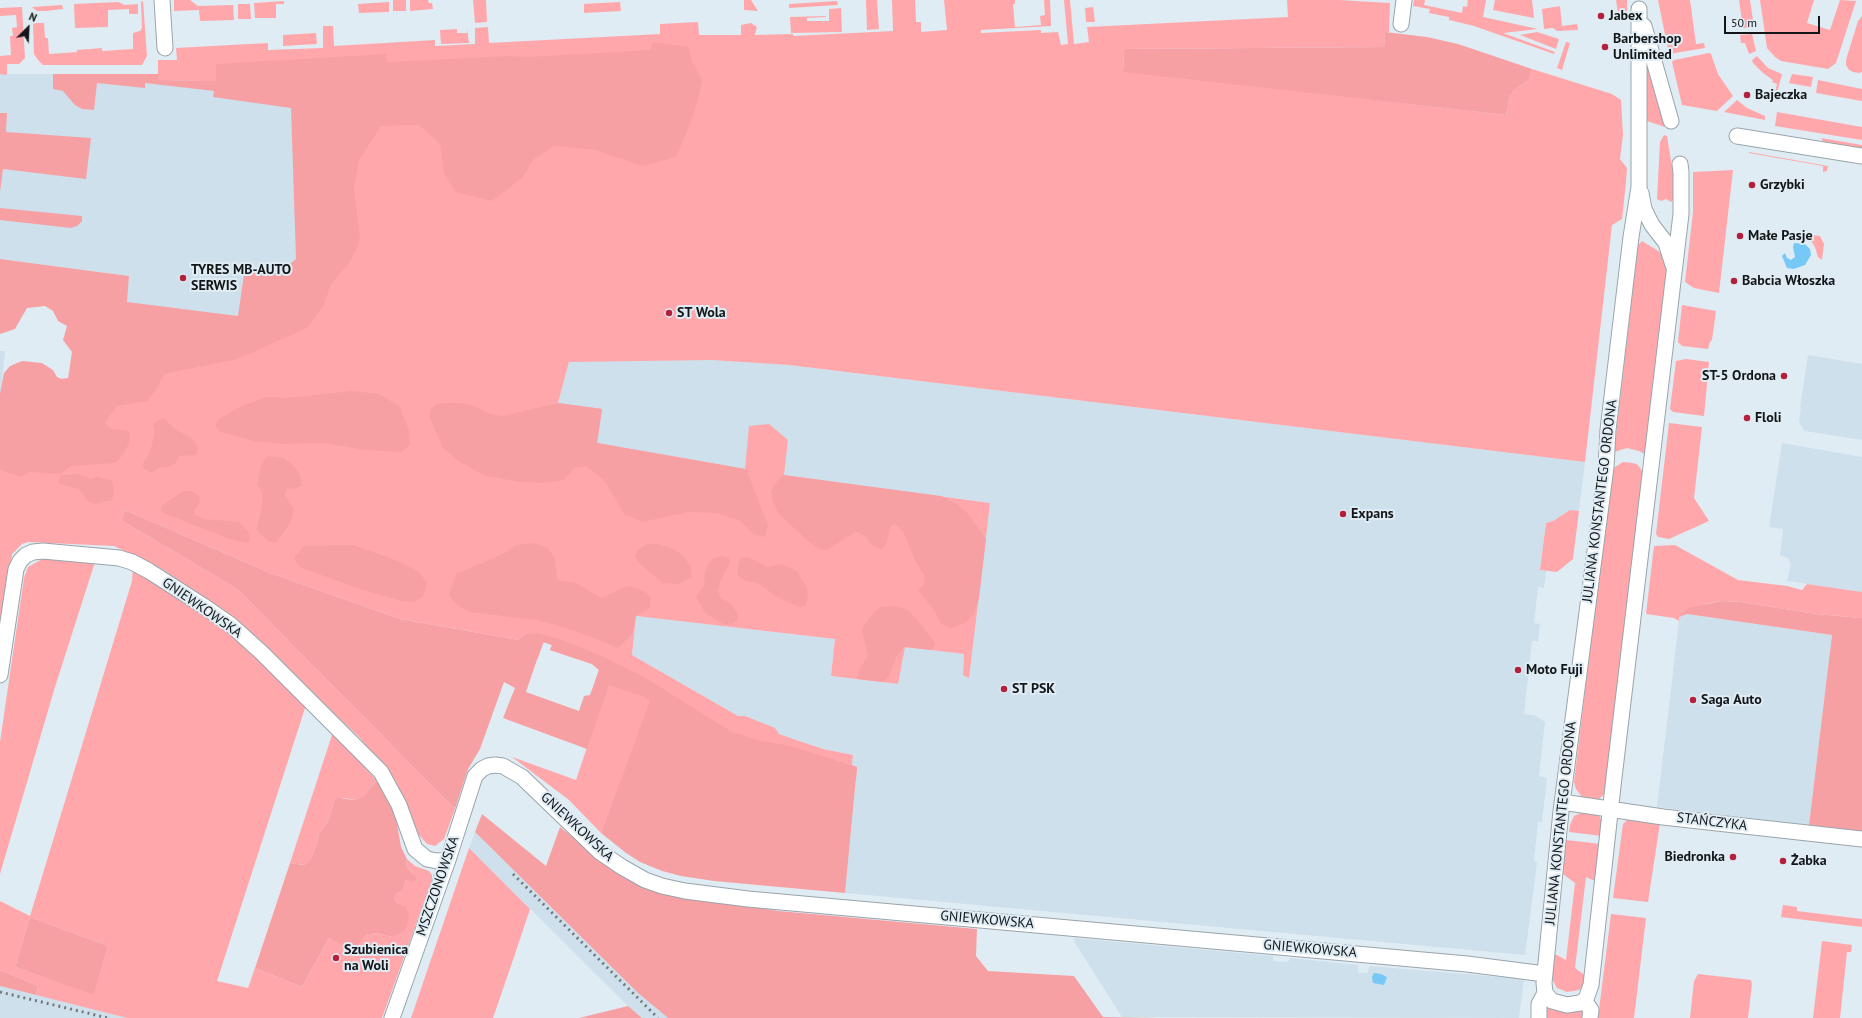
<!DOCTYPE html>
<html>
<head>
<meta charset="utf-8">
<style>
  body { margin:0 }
  #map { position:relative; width:1862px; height:1018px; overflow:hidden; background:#e0ecf3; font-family:"PT Sans",sans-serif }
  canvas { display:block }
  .north { position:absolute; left:8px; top:8px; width:40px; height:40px; -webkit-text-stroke:3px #e0ecf3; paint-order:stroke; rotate:24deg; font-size:11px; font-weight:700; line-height:16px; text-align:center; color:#121619 }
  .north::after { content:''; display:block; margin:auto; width:14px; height:18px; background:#121619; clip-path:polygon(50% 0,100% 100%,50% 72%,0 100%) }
  .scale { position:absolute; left:1724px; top:16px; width:96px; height:18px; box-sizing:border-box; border:2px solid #121619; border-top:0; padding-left:5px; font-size:12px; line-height:14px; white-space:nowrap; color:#121619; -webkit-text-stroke:3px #e0ecf3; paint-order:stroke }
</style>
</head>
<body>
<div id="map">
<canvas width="1862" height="1018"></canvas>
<div class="north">N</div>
<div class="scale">50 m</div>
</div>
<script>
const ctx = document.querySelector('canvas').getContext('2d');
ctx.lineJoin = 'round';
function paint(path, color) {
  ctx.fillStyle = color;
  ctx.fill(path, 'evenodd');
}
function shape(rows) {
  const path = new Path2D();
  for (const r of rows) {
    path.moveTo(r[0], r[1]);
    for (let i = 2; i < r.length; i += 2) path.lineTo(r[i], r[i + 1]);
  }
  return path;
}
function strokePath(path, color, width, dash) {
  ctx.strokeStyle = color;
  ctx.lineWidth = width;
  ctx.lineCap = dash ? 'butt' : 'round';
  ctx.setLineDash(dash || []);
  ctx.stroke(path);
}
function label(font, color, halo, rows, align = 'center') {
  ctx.font = font + ' "PT Sans",sans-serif';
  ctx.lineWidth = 4;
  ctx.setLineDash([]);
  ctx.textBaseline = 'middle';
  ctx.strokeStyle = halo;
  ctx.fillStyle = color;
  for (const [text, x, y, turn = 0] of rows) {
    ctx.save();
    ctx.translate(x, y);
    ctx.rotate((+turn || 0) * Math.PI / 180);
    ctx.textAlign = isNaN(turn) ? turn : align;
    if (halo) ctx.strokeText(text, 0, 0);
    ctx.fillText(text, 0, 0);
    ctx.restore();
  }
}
paint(shape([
  [0,74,158,74,158,80,295,82,306,274,216,331,125,324,129,276,0,259],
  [434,203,711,360,789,365,1585,462,1579,511,1570,510,1553,521,1546,523,1540,570,1546,571,1544,588,1538,587,1534,623,1540,624,1538,641,1532,641,1524,714,1536,716,1545,722,1539,776,1547,778,1542,822,1538,822,1534,861,1537,862,1536,872,1525,955,845,893,857,767,852,765,853,755,823,749,779,734,745,716,738,716,632,655,636,616,835,639,831,676,898,684,904,647,964,654,963,675,990,503,783,475,788,440,749,426,746,469,596,443,558,403,569,362],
  [0,351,5,351,1,394,0,394],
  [1808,355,1862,364,1862,440,1805,431,1799,422,1801,407,1800,407],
  [1782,443,1862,457,1862,592,1787,581,1791,564,1788,558,1780,555,1783,529,1769,527],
  [1687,614,1832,635,1809,825,1657,807,1679,621,1679,617],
  [475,832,638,993,668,1018,642,1018,628,1006,469,848],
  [1074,938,1273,956,1273,961,1288,962,1290,958,1358,965,1358,973,1368,973,1369,966,1524,979,1519,1018,1122,1017,1075,943],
  [0,986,36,995,127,1018,0,1018]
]), '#cee0ec');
paint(shape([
  [174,0,190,0,198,6,233,5,234,20,200,21,199,10,174,11],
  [393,0,406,0,406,11,393,11],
  [410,0,428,0,429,3,432,3,433,9,410,11],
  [473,0,486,0,487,22,475,23],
  [744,0,751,0,758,11,744,10],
  [866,0,877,0,879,29,867,30],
  [892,0,915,0,916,22,921,22,921,32,947,30,944,0,1015,0,1015,4,1013,4,1015,27,1041,25,1040,16,1045,15,1044,0,1050,0,1051,26,981,30,981,33,1041,30,1041,33,1058,32,1061,45,1068,44,1064,0,1070,0,1074,44,1089,42,1087,27,1288,17,1287,0,1339,0,1390,3,1389,32,1385,33,1384,47,1124,49,1123,71,1506,115,1510,96,1514,90,1529,80,1532,69,1612,94,1621,100,1623,135,1620,159,1627,168,1626,182,1622,219,1612,225,1585,462,789,365,711,360,569,362,558,403,602,409,597,443,745,469,749,426,769,424,788,440,784,475,990,503,969,678,963,675,964,654,905,647,898,684,831,676,835,639,636,616,632,655,738,716,745,716,775,728,779,734,823,749,853,755,852,765,857,767,856,781,651,701,601,833,569,800,512,757,576,780,608,685,595,681,599,670,592,664,550,650,552,645,544,642,537,660,519,640,400,619,270,573,125,510,121,520,237,589,455,809,444,839,435,846,427,844,419,835,396,782,360,738,265,648,212,603,162,569,139,558,114,546,28,542,22,544,12,554,0,624,0,394,55,379,68,378,72,352,217,331,306,274,295,83,158,80,158,60,177,60,176,48,268,43,268,50,323,48,323,26,333,26,334,46,435,40,435,46,475,44,475,28,488,27,489,43,660,34,660,24,698,22,699,35,741,35,741,25,751,23,757,27,755,35,793,34,793,36,893,31],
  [1414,0,1425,0,1424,5,1462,13,1463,6,1467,7,1468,0,1486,0,1483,17,1538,29,1503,33,1555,52,1554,54,1474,26,1449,20,1449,17,1429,13,1430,9,1413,6],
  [1495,0,1532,0,1534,18,1493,10],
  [1616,0,1627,0,1627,12,1619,19],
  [1658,0,1690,0,1696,44,1704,43,1705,48,1669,54],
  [1739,0,1750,0,1754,27,1743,28],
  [1760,0,1814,0,1807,23,1830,30,1840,0,1856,1,1836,63,1828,69,1781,61,1775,57,1767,48],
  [143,1,147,56,142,65,43,65,38,60,34,54,33,23,44,23,45,38,48,38,49,54,77,52,77,50,89,49,90,51,90,49,102,48,102,51,133,49,133,33,140,31,142,28,141,2],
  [284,1,284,4,276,4,276,18,255,18,254,3],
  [837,1,838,5,789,8,789,4],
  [118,2,125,5,138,4,138,14,129,14,129,9,108,10,108,27,75,28,74,4],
  [389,2,389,12,359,13,358,4],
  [620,2,621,11,584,13,584,4],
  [238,4,250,4,251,19,238,19],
  [62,5,63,9,46,11,37,11,32,7],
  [1560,6,1562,26,1577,24,1578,30,1557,31,1553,28,1544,29,1542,9],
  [22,7,25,58,19,64,7,64,7,75,0,74,0,56,11,55,10,36,13,36,12,28,17,27,16,15,0,16,0,8],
  [1093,7,1095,22,1086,22,1085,8],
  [841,8,842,32,791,33,790,17,826,16,826,17,807,18,807,21,829,21,829,9],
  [1862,16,1862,72,1859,73,1853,72,1849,70,1846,65,1846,60,1858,21],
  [467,28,469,43,441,44,440,30,457,29,457,33,467,33],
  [1537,32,1559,39,1556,49,1520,35],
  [316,33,317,44,283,46,283,35],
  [1752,34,1756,51,1749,54,1745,43,1741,43,1740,35],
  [1645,36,1665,127,1647,121,1643,37],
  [1566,42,1570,43,1562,70,1557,68],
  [1709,53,1711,54,1718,74,1733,96,1717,111,1682,105,1672,62,1674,60],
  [1757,56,1768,68,1782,74,1777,93,1775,92,1777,84,1772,82,1773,80,1763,73,1753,63,1752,60],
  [1792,74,1813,77,1811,87,1789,83],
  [1818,80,1862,89,1862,101,1816,93],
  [1737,100,1747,108,1765,116,1765,120,1724,112],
  [1777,112,1862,127,1862,140,1775,126],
  [1664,135,1667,136,1673,173,1673,200,1671,202,1666,199,1661,201,1657,199,1660,142],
  [1821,138,1862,145,1862,150,1825,144],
  [1749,152,1828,166,1827,171,1823,172,1823,166,1749,153],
  [1733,170,1719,293,1694,288,1685,282,1693,212,1693,172],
  [1806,234,1820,236,1824,244,1822,260,1818,257,1815,247],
  [1642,241,1668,257,1669,259,1646,455,1639,451,1627,448,1614,452,1638,245],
  [1682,305,1716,311,1712,340,1710,342,1708,349,1682,346,1678,342],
  [1686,359,1709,362,1704,416,1673,412,1670,409,1676,361],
  [1669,423,1702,427,1694,498,1709,521,1669,539,1658,537,1656,534],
  [1623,462,1633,463,1638,465,1643,472,1606,792,1599,799,1594,800,1582,797,1576,789,1574,782,1611,476,1615,467],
  [1570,510,1579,511,1573,559,1557,572,1540,570,1546,523,1553,521],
  [1675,545,1738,580,1787,586,1802,590,1807,584,1862,592,1862,618,1816,614,1741,602,1722,601,1706,604,1679,617,1679,621,1674,618,1646,614,1654,546],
  [44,558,95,562,55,687,0,874,0,742,24,578,28,567],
  [133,568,217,623,244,645,306,705,217,981,248,988,255,968,302,987,329,938,359,942,365,936,376,933,393,937,398,904,394,899,397,893,402,892,406,880,413,874,406,866,407,859,415,866,429,871,432,875,432,880,382,1018,127,1018,36,995,38,986,0,970,0,901,30,916,132,581],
  [30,917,108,946,94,994,15,967],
  [333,732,377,781,363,796,354,800,344,798,334,802,328,821,319,833,317,844,310,860,304,865,290,863],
  [1583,812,1594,813,1599,816,1602,821,1602,836,1569,832,1570,825,1574,816],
  [1628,819,1660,823,1648,902,1613,898,1623,824],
  [1566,840,1601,844,1597,882,1586,877,1575,968,1586,976,1583,986,1579,990,1567,992,1557,988,1552,979,1555,954,1566,960,1575,883,1563,874],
  [469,848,530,909,515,954,493,1018,411,1018],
  [1783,905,1797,907,1797,911,1862,919,1862,927,1781,917],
  [1611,914,1646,918,1634,1018,1598,1018],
  [1822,941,1852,945,1851,952,1847,952,1840,1018,1813,1018],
  [1698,974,1751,980,1752,984,1748,1018,1690,1018,1694,981],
  [1546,1004,1554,1010,1567,1013,1584,1008,1584,1018,1545,1018]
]), '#ffa7ab');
paint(shape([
  [1385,32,1427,37,1458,44,1532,69,1529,80,1514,90,1510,96,1506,115,1123,72,1124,49,1384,47],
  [653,42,689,47,692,62,702,79,698,100,690,124,676,157,643,166,595,150,554,146,533,160,522,178,492,201,455,192,444,173,440,144,419,125,381,126,359,160,354,188,360,238,356,250,349,263,331,284,323,307,307,328,238,359,164,374,155,391,147,401,117,406,105,422,109,428,129,431,130,441,124,453,116,463,71,466,61,474,29,472,21,477,0,470,0,394,4,373,10,366,22,361,42,363,53,370,57,377,63,380,69,378,72,352,63,340,67,326,58,321,53,311,45,306,27,308,15,329,0,334,0,259,129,276,127,302,238,316,245,267,281,271,296,259,291,108,213,97,214,91,145,83,145,88,97,83,94,110,82,109,75,105,63,91,53,89,53,74,158,74,158,80,216,81,216,64,386,54,387,62,508,56,528,57,650,50],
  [0,113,7,113,6,132,91,138,86,179,3,169,0,192],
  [0,208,82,216,82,221,77,226,71,228,0,220],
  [352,391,379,394,399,406,409,430,410,445,401,452,365,450,324,443,283,444,254,441,220,432,215,426,219,419,229,413,242,406,267,397,287,398],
  [447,403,461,403,475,406,490,414,503,416,558,403,602,409,597,443,746,469,768,525,765,537,753,534,741,521,717,513,689,512,642,522,624,514,605,481,586,466,574,468,564,480,544,483,521,482,486,476,460,462,443,448,429,416,432,408,437,404],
  [163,418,175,429,193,439,198,448,197,455,179,456,175,464,168,467,158,468,152,473,145,469,142,465,150,452,155,432,153,423],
  [268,456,283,458,294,466,300,475,302,485,294,489,288,488,284,494,294,509,292,518,287,528,275,543,268,541,257,530,262,503,262,491,257,485,262,462],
  [78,474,91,479,95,477,99,477,112,481,114,493,112,500,95,504,88,501,79,489,59,484,58,481,61,475],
  [783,475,941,496,957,504,968,514,986,539,979,598,974,614,965,623,952,628,941,624,934,610,918,590,924,584,925,576,915,561,904,533,896,524,890,526,887,543,882,549,871,545,865,536,856,532,827,550,819,549,807,540,778,513,773,502,771,491,777,481],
  [183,491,191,491,199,495,200,501,198,506,194,511,195,515,204,519,239,522,250,534,250,540,248,543,229,539,163,513,161,510,162,506],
  [125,510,270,573,400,619,519,640,527,634,538,633,563,640,604,657,641,675,732,732,761,741,791,746,857,767,845,893,714,881,681,876,662,871,640,862,626,853,601,833,650,701,645,697,609,685,587,749,503,718,515,688,504,682,480,749,468,769,455,809,237,589,121,520],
  [543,642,552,645,550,650,592,664,599,670,590,695,584,696,579,711,526,692],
  [533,543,548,548,555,559,557,580,576,583,601,598,620,589,630,586,647,593,651,598,650,608,636,616,632,634,618,648,578,632,556,625,536,620,471,612,458,606,449,595,456,574,505,553,516,545],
  [647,544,659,544,673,549,683,555,691,568,692,577,678,584,663,583,639,563,635,557,638,550],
  [353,545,401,562,420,573,427,584,422,598,414,602,402,601,360,589,299,567,294,558,304,546],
  [722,556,729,558,730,563,720,582,718,591,721,598,730,603,738,614,738,620,731,625,723,624,705,613,696,597,704,585,705,571,708,564,714,558],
  [748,557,767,567,781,564,797,571,807,588,808,598,805,606,799,607,777,597,758,583,746,581,737,575,740,558],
  [1722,601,1741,602,1816,614,1862,618,1862,831,1809,825,1832,635,1687,614,1679,617,1688,608],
  [893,606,906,609,915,617,935,643,934,647,931,650,904,647,897,656,889,676,884,682,857,679,860,668,868,656,862,629,874,612,881,607],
  [377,781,390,803,396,818,401,847,407,859,406,866,417,879,413,882,406,880,402,892,397,893,394,899,398,904,406,907,409,916,407,926,404,931,393,937,376,933,365,936,354,950,329,938,302,987,255,968,290,863,304,865,310,860,317,844,319,833,328,821,334,802,338,798,354,800,363,796],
  [482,814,546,866,560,827,595,855,675,895,779,911,977,929,976,956,988,971,1074,976,1103,1017,1159,1018,668,1018,638,993,475,832],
  [30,917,108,946,94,995,15,967],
  [0,970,38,986,36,995,0,986],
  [628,1006,642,1018,579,1018]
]), '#f7a0a3');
paint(shape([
  [1794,243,1805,244,1810,249,1811,255,1805,265,1794,269,1787,268,1782,256,1785,253,1787,258,1791,260,1795,257,1793,247],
  [1374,973,1381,974,1387,977,1384,985,1373,983,1372,977]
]), '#76c8f7');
const minor = shape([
  [162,0,165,48],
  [1639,9,1639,187,1631,237,1608,430,1606,467,1561,811,1544,983,1545,993,1552,1001,1567,1005,1580,1003,1586,999,1591,985,1613,786,1681,214,1681,172,1680,164],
  [1401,24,1404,0],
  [1644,26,1671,121],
  [1737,136,1862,156],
  [1641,193,1644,209,1652,225,1666,243,1673,265],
  [0,675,16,569,20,561,26,555,33,552,43,551,119,558,132,562,149,571,202,605,231,625,262,653,381,772,399,805,415,849,427,859,437,861,448,860],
  [1562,802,1663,817,1862,839],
  [1586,999,1586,1003,1591,1010,1590,1018],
  [392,1018,448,860,475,776,482,769,488,766,495,765,503,766,522,777,600,852,622,867,645,880,662,886,685,891,748,899,1467,964,1545,974],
  [1539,1018,1539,1004,1545,993]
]);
strokePath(minor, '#99a4ab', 17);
strokePath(minor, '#fff', 15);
strokePath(shape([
  [513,874,658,1018],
  [0,992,108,1018]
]), '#727a7e', 3, [2, 4]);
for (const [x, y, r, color] of [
  [1601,16,4,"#b3203c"],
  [1605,47,4,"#b3203c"],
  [1747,95,4,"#b3203c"],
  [1752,185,4,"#b3203c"],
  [1740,236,4,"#b3203c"],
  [183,278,4,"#b3203c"],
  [1734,281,4,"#b3203c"],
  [669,313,4,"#b3203c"],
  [1784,376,4,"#b3203c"],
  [1747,418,4,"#b3203c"],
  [1343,514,4,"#b3203c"],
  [1518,670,4,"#b3203c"],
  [1004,689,4,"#b3203c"],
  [1693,700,4,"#b3203c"],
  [1733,857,4,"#b3203c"],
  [1783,861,4,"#b3203c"],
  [336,958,4,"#b3203c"]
]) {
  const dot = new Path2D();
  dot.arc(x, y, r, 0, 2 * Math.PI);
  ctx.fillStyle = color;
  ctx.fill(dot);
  strokePath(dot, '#e0ecf3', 1.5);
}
label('bold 14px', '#121619', '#e0ecf3', [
  ["Jabex",1609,16],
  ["Barbershop",1613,39],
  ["Unlimited",1613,55],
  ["Bajeczka",1755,95],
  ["Grzybki",1760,185],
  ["Małe Pasje",1748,236],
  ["TYRES MB-AUTO",191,270],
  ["SERWIS",191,286],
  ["Babcia Włoszka",1742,281],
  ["ST Wola",677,313],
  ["ST-5 Ordona",1776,376,"right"],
  ["Floli",1755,418],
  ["Expans",1351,514],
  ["Moto Fuji",1526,670],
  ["ST PSK",1012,689],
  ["Saga Auto",1701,700],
  ["Biedronka",1725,857,"right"],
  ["Żabka",1791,861],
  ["Szubienica",344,950],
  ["na Woli",344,966]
], 'left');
label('14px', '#121619', '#e0ecf3', [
  ["JULIANA KONSTANTEGO ORDONA",1600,501,-83],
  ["GNIEWKOWSKA",202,608,35],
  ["STAŃCZYKA",1712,822,7],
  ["JULIANA KONSTANTEGO ORDONA",1561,823,-84],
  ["GNIEWKOWSKA",577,827,43],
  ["MSZCZONOWSKA",438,886,-71],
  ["GNIEWKOWSKA",987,920,5],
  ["GNIEWKOWSKA",1310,949,5]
]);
</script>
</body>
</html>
